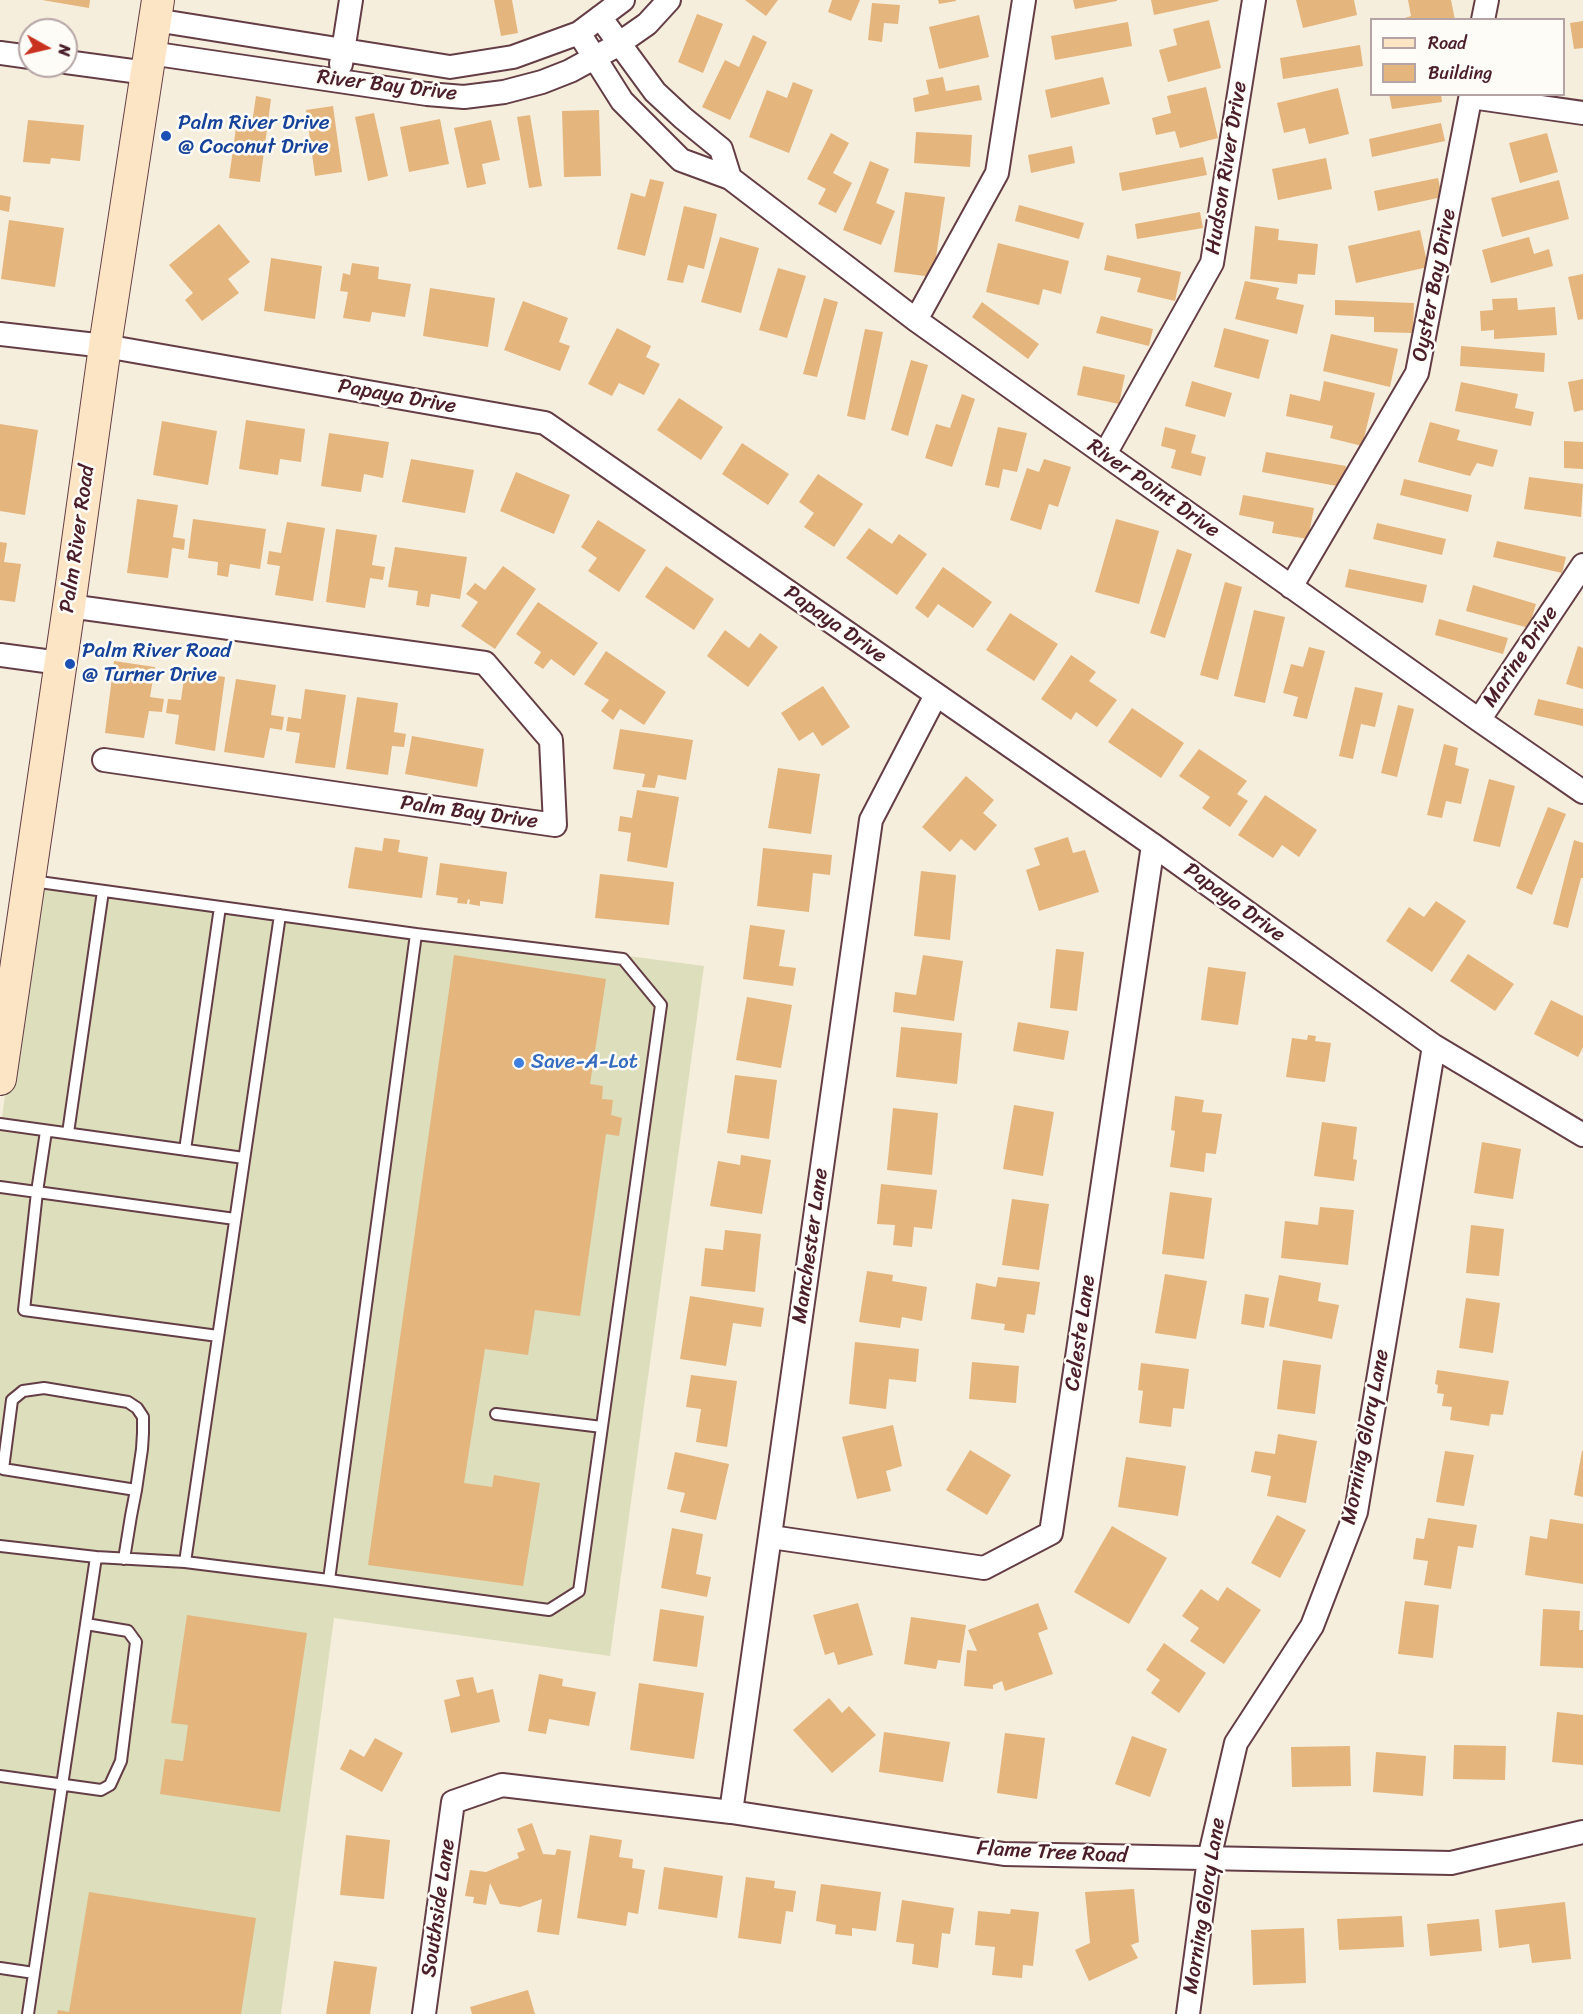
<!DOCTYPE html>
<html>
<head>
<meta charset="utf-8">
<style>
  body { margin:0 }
  #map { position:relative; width:1583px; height:2014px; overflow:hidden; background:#f6eedc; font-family:Sriracha,sans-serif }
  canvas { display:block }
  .legend { position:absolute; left:1370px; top:18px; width:195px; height:78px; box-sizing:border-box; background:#fdfcf7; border:2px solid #b5a4a5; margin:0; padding:8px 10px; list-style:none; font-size:18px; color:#4a1f2b }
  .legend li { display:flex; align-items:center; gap:12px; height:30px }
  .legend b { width:30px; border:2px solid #b5a4a5 }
  .north { position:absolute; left:18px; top:18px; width:60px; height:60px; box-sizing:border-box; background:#fdfcf7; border:2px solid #b5a4a5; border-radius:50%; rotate:98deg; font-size:16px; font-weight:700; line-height:24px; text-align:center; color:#4a1f2b }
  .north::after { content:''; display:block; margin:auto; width:21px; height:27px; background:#c8321e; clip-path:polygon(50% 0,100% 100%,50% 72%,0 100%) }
</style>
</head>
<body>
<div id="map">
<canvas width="1583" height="2014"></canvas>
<ul class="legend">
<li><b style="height:8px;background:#fce5c4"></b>Road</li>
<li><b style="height:16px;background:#e4b57d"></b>Building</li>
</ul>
<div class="north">N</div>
</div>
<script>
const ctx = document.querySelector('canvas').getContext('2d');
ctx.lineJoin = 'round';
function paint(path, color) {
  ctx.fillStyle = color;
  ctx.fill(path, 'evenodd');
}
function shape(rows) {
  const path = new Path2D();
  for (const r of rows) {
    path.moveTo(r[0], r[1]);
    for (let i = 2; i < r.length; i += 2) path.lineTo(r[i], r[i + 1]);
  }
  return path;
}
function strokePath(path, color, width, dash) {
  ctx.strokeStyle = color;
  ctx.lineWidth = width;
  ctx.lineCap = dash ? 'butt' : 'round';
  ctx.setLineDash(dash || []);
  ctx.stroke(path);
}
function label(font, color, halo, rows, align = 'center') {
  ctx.font = font + ' Sriracha,sans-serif';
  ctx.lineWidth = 5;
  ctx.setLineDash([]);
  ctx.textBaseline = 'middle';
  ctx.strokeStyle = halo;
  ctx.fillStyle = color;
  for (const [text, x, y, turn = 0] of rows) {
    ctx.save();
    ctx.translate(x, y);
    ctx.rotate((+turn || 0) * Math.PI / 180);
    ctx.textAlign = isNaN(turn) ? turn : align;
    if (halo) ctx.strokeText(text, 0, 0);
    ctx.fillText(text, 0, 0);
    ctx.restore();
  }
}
paint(shape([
  [35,878,704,966,610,1656,334,1618,281,2014,0,2014,0,1132]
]), '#dddebc');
paint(shape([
  [42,0,90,0,89,8],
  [494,0,512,0,518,33,501,36],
  [745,0,778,0,766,16],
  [832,0,860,0,851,21,828,12],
  [938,0,956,0,956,1,939,4],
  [1073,0,1117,0,1117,1,1075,9],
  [1151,0,1218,0,1219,1,1154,15],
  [1296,0,1354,0,1357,15,1303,28],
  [1408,0,1451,0,1455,20,1398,20,1411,16],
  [872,3,900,5,898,24,884,23,882,42,868,40],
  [697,14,723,24,703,73,678,62],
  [979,15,989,57,939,69,929,27],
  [1209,20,1221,68,1168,82,1159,50,1177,45,1173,29],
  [1583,21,1583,48,1574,49,1570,23],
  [1128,22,1132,46,1055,60,1051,36],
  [753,35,767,42,730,120,702,107,725,60,739,67],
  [1360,45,1363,66,1283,79,1280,58],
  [943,77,946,91,979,85,982,100,915,112,913,98,929,94,926,80],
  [1103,77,1110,104,1051,118,1045,90],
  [793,82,813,90,789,153,749,137,767,90,787,98],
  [1206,87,1218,138,1180,148,1175,131,1156,135,1152,118,1171,113,1167,96],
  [1338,88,1349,134,1309,144,1305,128,1284,133,1277,103],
  [1389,94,1441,94,1442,102,1392,109],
  [256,96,271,99,260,182,229,178,236,128,251,130],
  [333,106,342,172,315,176,306,110],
  [599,110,601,176,564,177,562,111],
  [374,113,388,176,368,181,355,117],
  [530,115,542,186,529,188,517,117],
  [440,119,449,164,409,172,400,127],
  [28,120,84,125,80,161,51,158,50,164,23,162],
  [491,120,500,160,482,164,486,184,467,188,454,128],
  [1441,123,1445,141,1372,157,1369,139],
  [916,132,972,135,970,167,914,163],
  [831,133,849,143,833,173,852,183,836,213,818,204,826,189,807,179],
  [1547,133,1558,172,1520,183,1509,143],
  [1072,146,1075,163,1031,173,1028,155],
  [1203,157,1207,175,1122,191,1119,173],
  [1326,158,1332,189,1278,200,1272,169],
  [870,161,889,169,876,203,895,211,881,245,843,230],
  [1438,178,1442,197,1378,211,1374,191],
  [650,179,664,182,645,256,617,249,631,193,645,197],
  [1559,180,1569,219,1502,237,1491,198],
  [905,192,945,197,933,277,894,272],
  [0,195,11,197,9,212,0,210],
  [1019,205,1084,223,1079,239,1015,221],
  [684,206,717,214,704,269,688,265,683,283,667,280],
  [1200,212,1203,228,1137,239,1135,224],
  [9,220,64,228,55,287,1,279],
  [219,224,250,262,228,279,239,293,202,321,185,300,193,293,169,265],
  [1255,226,1279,229,1278,240,1318,244,1315,275,1298,274,1297,284,1250,279],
  [1420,230,1428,267,1356,283,1348,246],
  [720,237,759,248,741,313,701,302],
  [1529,237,1534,254,1549,249,1553,266,1491,283,1482,250],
  [998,243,1069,261,1061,294,1043,289,1039,305,986,292],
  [1107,255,1181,272,1175,301,1137,292,1141,278,1104,270],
  [271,258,322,266,315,319,264,311],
  [352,263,379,267,378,279,411,284,405,317,372,312,370,322,343,318,348,292,340,291,343,273,350,275],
  [778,268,806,276,787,338,759,330],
  [1583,274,1583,319,1578,320,1568,277],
  [1245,281,1279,288,1276,299,1304,305,1297,334,1235,319],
  [430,288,495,298,488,347,423,336],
  [824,298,838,302,817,377,803,374],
  [1517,298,1518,310,1555,307,1557,335,1494,339,1494,330,1481,331,1480,311,1493,310,1492,299],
  [1335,300,1414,303,1413,333,1374,332,1374,317,1335,315],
  [523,301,568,318,559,342,570,346,560,371,504,350],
  [982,302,1039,344,1028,359,972,317],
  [1101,316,1153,329,1149,346,1096,333],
  [617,328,651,346,646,357,660,364,644,395,619,383,612,396,588,384],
  [1224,328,1269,340,1259,379,1214,367],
  [865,329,883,332,865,420,847,416],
  [1331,334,1398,349,1390,387,1323,371],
  [1461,346,1545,353,1544,372,1460,366],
  [911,360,928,365,908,436,891,430],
  [1083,366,1125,375,1119,404,1077,395],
  [1583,379,1583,410,1574,412,1568,382],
  [1192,381,1232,393,1225,417,1185,406],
  [1324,381,1375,393,1362,446,1330,438,1333,426,1286,416,1290,394,1320,401],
  [1461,382,1518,394,1515,408,1534,412,1531,426,1455,411],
  [962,394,975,399,952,467,925,458,936,424,950,428],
  [679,398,723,427,701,460,657,430],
  [246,420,305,429,301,462,280,459,278,475,239,469],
  [162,421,217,431,208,485,153,475],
  [1430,422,1460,430,1457,440,1498,450,1493,467,1477,463,1470,476,1418,462],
  [0,424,38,430,25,515,0,511],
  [998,427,1027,433,1017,472,1003,469,999,488,985,485],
  [1165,427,1196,435,1191,453,1206,457,1201,476,1171,468,1176,450,1161,446],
  [329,433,389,442,383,478,364,474,361,492,321,486],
  [1564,441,1583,442,1583,469,1564,468],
  [742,443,789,474,768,505,722,474],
  [1266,452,1346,466,1342,487,1262,472],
  [411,459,474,470,465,513,402,502],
  [1044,459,1071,467,1058,507,1049,504,1041,530,1010,520,1027,468,1039,472],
  [516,472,570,495,554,534,500,511],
  [818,474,863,504,834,547,804,527,814,513,799,502],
  [1529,477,1583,484,1581,517,1524,509],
  [1404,479,1472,495,1468,512,1400,495],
  [1243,495,1314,508,1308,539,1272,533,1274,522,1239,515],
  [137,499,178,505,173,537,185,539,184,550,172,548,168,578,127,573],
  [193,519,266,529,260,569,230,564,228,577,217,575,218,562,188,558],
  [1116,519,1159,531,1139,604,1095,592],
  [598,520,646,550,619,592,588,571,597,558,581,547],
  [287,522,325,528,313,601,275,595,280,566,267,564,269,551,281,553],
  [1377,523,1446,539,1442,555,1373,539],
  [869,528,892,544,899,534,927,554,897,595,846,558],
  [336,529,377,535,372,565,385,567,383,580,370,578,365,608,326,602],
  [1497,541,1566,557,1562,573,1493,557],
  [0,542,7,543,4,562,21,564,15,602,0,600],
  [395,547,467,557,460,599,431,594,429,607,416,605,418,591,388,587],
  [1177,549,1192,554,1165,638,1150,633],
  [503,566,536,589,495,649,461,626,478,602,466,594,475,583,485,590],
  [666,566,714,599,694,630,645,597],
  [943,567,992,602,973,628,938,604,928,618,915,608],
  [1349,569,1427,585,1423,603,1345,587],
  [1225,582,1242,587,1218,680,1200,675],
  [1473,585,1536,604,1529,628,1466,611],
  [538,602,598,643,574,676,551,659,543,669,534,663,541,652,516,634],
  [1254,610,1285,617,1265,703,1234,696],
  [1010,613,1058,644,1034,681,986,650],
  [1439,619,1508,638,1503,654,1435,635],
  [725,630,749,648,760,633,778,647,748,687,707,656],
  [1578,646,1583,648,1583,689,1566,684],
  [1309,647,1325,651,1307,719,1293,716,1298,697,1283,693,1291,664,1303,667],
  [606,651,666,692,644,725,620,709,613,720,601,711,609,700,584,684],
  [1071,655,1096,672,1089,681,1117,700,1097,727,1076,712,1071,720,1041,699],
  [114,661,155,667,150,697,164,699,162,712,149,711,144,738,105,733],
  [185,671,225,677,215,751,175,744,179,715,166,713,168,699,181,700],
  [236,679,276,685,271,715,284,717,282,730,270,728,264,758,224,752],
  [823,686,850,727,822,746,813,732,799,741,781,713],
  [1355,687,1383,693,1375,727,1361,724,1353,759,1339,756],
  [305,689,346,695,335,768,295,763,300,733,286,731,288,717,301,719],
  [357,697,398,703,394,732,406,734,404,747,392,746,388,775,346,769],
  [1538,699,1583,709,1583,726,1534,715],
  [1398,705,1414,709,1397,777,1381,773],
  [1132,708,1184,743,1161,778,1108,742],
  [620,729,693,740,686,780,658,775,655,788,642,787,645,774,613,769],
  [412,736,484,749,477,787,405,774],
  [1444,744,1458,748,1455,765,1469,769,1461,804,1446,801,1442,818,1427,815],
  [1199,749,1247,781,1237,794,1248,801,1230,827,1202,808,1210,797,1179,776],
  [778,768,820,774,811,834,768,828],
  [966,776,994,800,983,813,997,825,975,851,961,839,950,852,922,827],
  [1489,779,1515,786,1500,847,1473,841],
  [637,790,679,797,667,868,627,861,631,833,618,831,620,816,632,818],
  [1265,795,1317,830,1299,857,1282,845,1273,858,1238,835],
  [1548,807,1566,814,1532,895,1516,888],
  [1068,837,1073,853,1085,850,1099,892,1039,911,1026,870,1040,865,1034,848],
  [384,838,400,840,398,852,428,857,422,898,348,888,355,847,382,851],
  [1574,840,1583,843,1583,878,1581,878,1568,928,1553,924],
  [763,848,832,855,830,875,813,873,809,912,757,906],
  [440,863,507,872,503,904,480,901,480,906,469,904,470,900,468,899,467,904,457,903,458,898,436,895],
  [921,871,956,875,950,940,914,936],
  [600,874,674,882,669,925,595,918],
  [1436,901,1466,921,1432,972,1386,941,1409,907,1424,917],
  [750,925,785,930,779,966,796,968,793,986,743,979],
  [1056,949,1084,952,1077,1011,1050,1008],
  [1468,954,1514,984,1495,1011,1450,981],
  [454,955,606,979,590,1084,603,1086,602,1099,613,1100,611,1115,622,1118,619,1136,606,1134,580,1316,535,1310,528,1355,485,1349,464,1483,492,1487,494,1475,540,1483,523,1586,368,1565],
  [923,955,963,961,954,1021,893,1012,895,992,916,995],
  [1208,967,1246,972,1238,1025,1201,1020],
  [747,997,792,1005,781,1068,736,1060],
  [1551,1000,1583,1016,1583,1047,1578,1057,1534,1034],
  [1018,1022,1069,1031,1064,1060,1013,1051],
  [901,1027,962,1033,957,1084,896,1077],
  [1308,1035,1316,1036,1315,1041,1331,1043,1325,1082,1286,1077,1292,1038,1307,1040],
  [735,1075,777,1080,769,1139,727,1133],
  [1175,1096,1204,1100,1202,1112,1222,1114,1216,1154,1206,1153,1204,1172,1170,1167,1175,1131,1171,1130],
  [1014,1105,1054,1112,1043,1176,1003,1169],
  [893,1108,938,1113,932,1175,887,1170],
  [1322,1122,1357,1127,1353,1159,1357,1160,1354,1181,1314,1176],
  [1482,1142,1521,1149,1513,1199,1474,1193],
  [741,1155,771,1160,762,1214,710,1206,718,1161,740,1165],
  [881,1184,937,1190,932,1229,914,1227,912,1247,893,1245,895,1225,877,1224],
  [1170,1192,1212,1198,1204,1259,1162,1254],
  [1012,1199,1049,1204,1039,1270,1002,1265],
  [1320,1207,1354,1210,1348,1265,1281,1258,1285,1221,1318,1225],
  [1471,1225,1504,1229,1499,1276,1466,1273],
  [725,1230,761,1234,755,1292,701,1286,705,1248,723,1250],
  [867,1271,893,1275,892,1281,927,1287,922,1321,902,1317,900,1328,859,1322],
  [1165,1274,1207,1281,1196,1339,1155,1333],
  [1279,1275,1321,1283,1318,1301,1339,1305,1332,1339,1269,1326],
  [998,1277,1040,1282,1035,1315,1027,1314,1024,1333,1004,1330,1005,1324,971,1319,976,1283,996,1287],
  [1245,1294,1269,1298,1264,1328,1241,1324],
  [690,1296,764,1308,761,1327,733,1323,726,1366,680,1359],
  [1466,1298,1500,1303,1493,1353,1459,1348],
  [855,1342,919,1349,916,1382,889,1379,886,1409,849,1404],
  [1283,1360,1321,1365,1315,1414,1277,1409],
  [972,1362,1019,1366,1016,1403,969,1399],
  [1141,1363,1189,1369,1184,1409,1173,1408,1171,1427,1139,1423,1143,1391,1138,1390],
  [1437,1370,1509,1381,1503,1415,1491,1414,1489,1426,1450,1420,1452,1407,1442,1406,1444,1394,1437,1393,1438,1385,1435,1384],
  [691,1375,737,1381,727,1447,696,1442,701,1409,686,1407],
  [893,1425,902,1466,886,1471,891,1491,857,1499,842,1437],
  [1278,1434,1317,1441,1306,1503,1267,1496,1271,1476,1251,1472,1255,1451,1275,1454],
  [970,1450,1011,1475,987,1515,946,1490],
  [1445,1451,1474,1455,1464,1506,1436,1502],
  [1582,1451,1583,1451,1583,1497,1574,1495],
  [675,1452,729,1464,716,1520,680,1512,685,1493,667,1489],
  [1126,1457,1186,1466,1178,1516,1118,1507],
  [1277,1515,1306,1530,1280,1578,1251,1563],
  [1428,1518,1477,1525,1473,1548,1458,1546,1451,1589,1424,1585,1428,1561,1413,1559,1416,1538,1424,1539],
  [1550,1519,1583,1524,1583,1584,1525,1575,1530,1536,1547,1539],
  [1112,1526,1167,1558,1129,1624,1074,1592],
  [672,1528,703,1534,696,1574,711,1577,707,1597,661,1588],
  [1227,1587,1261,1610,1224,1664,1190,1641,1199,1628,1182,1616,1201,1589,1218,1601],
  [1405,1601,1439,1605,1433,1658,1398,1654],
  [858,1603,873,1655,838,1665,834,1652,825,1655,813,1615],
  [1038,1603,1048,1629,1038,1633,1053,1674,1005,1691,1002,1681,993,1685,993,1689,964,1686,967,1650,977,1651,968,1630],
  [660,1609,704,1616,697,1667,653,1661],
  [1543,1609,1580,1611,1579,1630,1583,1630,1583,1668,1540,1666],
  [187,1615,307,1633,280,1812,160,1794,165,1759,183,1761,188,1725,171,1723],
  [911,1617,966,1625,960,1663,938,1660,936,1669,904,1664],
  [1164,1643,1206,1673,1179,1713,1151,1693,1160,1680,1146,1670],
  [539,1674,563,1679,562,1686,596,1692,589,1726,549,1719,546,1734,528,1731],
  [473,1677,477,1693,493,1689,500,1722,451,1733,444,1700,460,1696,456,1680],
  [639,1683,704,1693,694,1759,630,1750],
  [829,1698,842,1713,849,1706,876,1735,832,1773,793,1730],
  [1557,1712,1583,1715,1583,1765,1552,1762],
  [884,1732,950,1742,943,1782,879,1772],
  [1005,1733,1045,1738,1037,1799,997,1793],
  [1132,1736,1167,1749,1150,1797,1115,1784],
  [375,1738,403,1753,382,1792,340,1769,350,1749,364,1757],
  [1454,1745,1506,1746,1505,1780,1453,1779],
  [1350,1746,1351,1786,1292,1787,1291,1747],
  [1376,1752,1426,1756,1423,1796,1373,1792],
  [532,1823,543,1854,555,1855,557,1849,571,1851,559,1935,537,1932,542,1899,520,1907,500,1904,490,1883,486,1905,473,1903,474,1897,465,1896,470,1870,486,1872,519,1858,517,1853,525,1850,517,1829],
  [346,1835,390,1840,384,1899,340,1895],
  [590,1835,622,1840,619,1857,633,1859,632,1868,645,1870,638,1914,628,1912,626,1926,577,1918],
  [664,1867,723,1876,717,1918,658,1909],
  [746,1877,775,1881,774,1888,796,1891,793,1912,786,1911,781,1944,738,1938],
  [821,1884,881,1892,876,1931,852,1928,852,1936,835,1934,836,1925,816,1921],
  [1134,1889,1139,1942,1131,1945,1138,1958,1089,1981,1075,1950,1090,1943,1085,1892],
  [89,1892,256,1918,241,2014,57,2014,58,2010,69,2012],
  [902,1900,954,1908,950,1934,942,1933,938,1968,912,1964,914,1944,896,1942],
  [1565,1902,1571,1959,1532,1963,1529,1944,1499,1948,1495,1910],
  [1011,1909,1039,1912,1033,1966,1023,1965,1022,1978,992,1975,995,1947,975,1945,978,1911,1010,1914],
  [1402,1916,1404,1947,1339,1950,1337,1919],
  [1479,1919,1482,1951,1430,1956,1427,1924],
  [1304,1928,1306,1983,1253,1985,1251,1930],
  [334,1961,377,1967,370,2014,326,2014],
  [528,1990,535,2014,472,2014,470,2007]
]), '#e4b57d');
const lane = shape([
  [0,1124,244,1158],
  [46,1131,37,1192,24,1310,218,1336],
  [68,1133,103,891],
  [185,1150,220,907],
  [0,1187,235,1219],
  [496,1414,602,1427],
  [0,1546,96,1557,185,1562,329,1580,416,934,32,881],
  [124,1559,131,1516,136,1490,142,1449,143,1433,143,1417,137,1408,128,1402,44,1388,23,1391,12,1400,3,1469,136,1490],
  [185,1562,280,915],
  [329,1580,549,1610,579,1591,661,1005,623,959,416,934],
  [0,1776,101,1790,110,1785,121,1761,136,1642,128,1631,86,1624],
  [0,1968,34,1973],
  [28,2014,96,1557]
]);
const street = shape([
  [600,17,655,92,683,118,721,149,730,178],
  [155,20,450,67,513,57,579,33,623,0],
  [1483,20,1487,0],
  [579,33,622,101,681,160,730,178,916,320,1479,720,1583,792],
  [0,53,30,57],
  [150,53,427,94,464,97,504,92,542,82,570,71,614,47,647,24,669,0],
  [66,62,147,73],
  [341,64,351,0],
  [1471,97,1583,113],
  [916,320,997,173,1024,0],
  [0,334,105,346,545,423,1153,845,1434,1046,1583,1135],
  [1105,454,1212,263,1254,0],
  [1291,587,1417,373,1471,94],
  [69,606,485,663,551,740,555,825,104,760],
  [0,655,60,663],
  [1479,720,1583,565],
  [771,1537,984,1568,1051,1533,1153,845],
  [731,1812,871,820,936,695],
  [424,2014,453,1802,502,1785,731,1812,1004,1854,1451,1863,1583,1832],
  [1188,2014,1209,1859,1236,1743,1312,1626,1356,1512,1434,1046]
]);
const secondary = shape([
  [0,1079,69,606,105,346,158,0]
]);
strokePath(lane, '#643e46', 14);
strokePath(street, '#643e46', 26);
strokePath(secondary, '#643e46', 34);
strokePath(lane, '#fff', 10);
strokePath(street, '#fff', 22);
strokePath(secondary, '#fce5c4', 32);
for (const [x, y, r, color] of [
  [166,136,6,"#1a4fb4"],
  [70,664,6,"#1a4fb4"],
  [519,1063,6,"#3f7fe0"]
]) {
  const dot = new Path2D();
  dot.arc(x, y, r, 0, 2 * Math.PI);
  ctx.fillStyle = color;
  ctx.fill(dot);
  strokePath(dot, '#fdfcf7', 2);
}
label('21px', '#4a1f2b', '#fdfcf7', [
  ["River Bay Drive",387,86,7],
  ["Hudson River Drive",1227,168,-81],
  ["Oyster Bay Drive",1435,285,-79],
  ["Papaya Drive",397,397,10],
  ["River Point Drive",1153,489,35],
  ["Palm River Road",78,539,-82],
  ["Papaya Drive",835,625,35],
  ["Marine Drive",1521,657,-56],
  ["Palm Bay Drive",469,813,8],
  ["Papaya Drive",1234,903,36],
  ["Manchester Lane",811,1246,-82],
  ["Celeste Lane",1081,1333,-82],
  ["Morning Glory Lane",1366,1437,-79],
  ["Flame Tree Road",1052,1853,3],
  ["Morning Glory Lane",1205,1906,-81],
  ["Southside Lane",439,1908,-82]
]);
label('21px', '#164399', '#fdfcf7', [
  ["Palm River Drive",178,124],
  ["@ Coconut Drive",178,148],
  ["Palm River Road",82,652],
  ["@ Turner Drive",82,676]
], 'left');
label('21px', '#366cbe', '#fdfcf7', [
  ["Save-A-Lot",531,1063]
], 'left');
</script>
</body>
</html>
